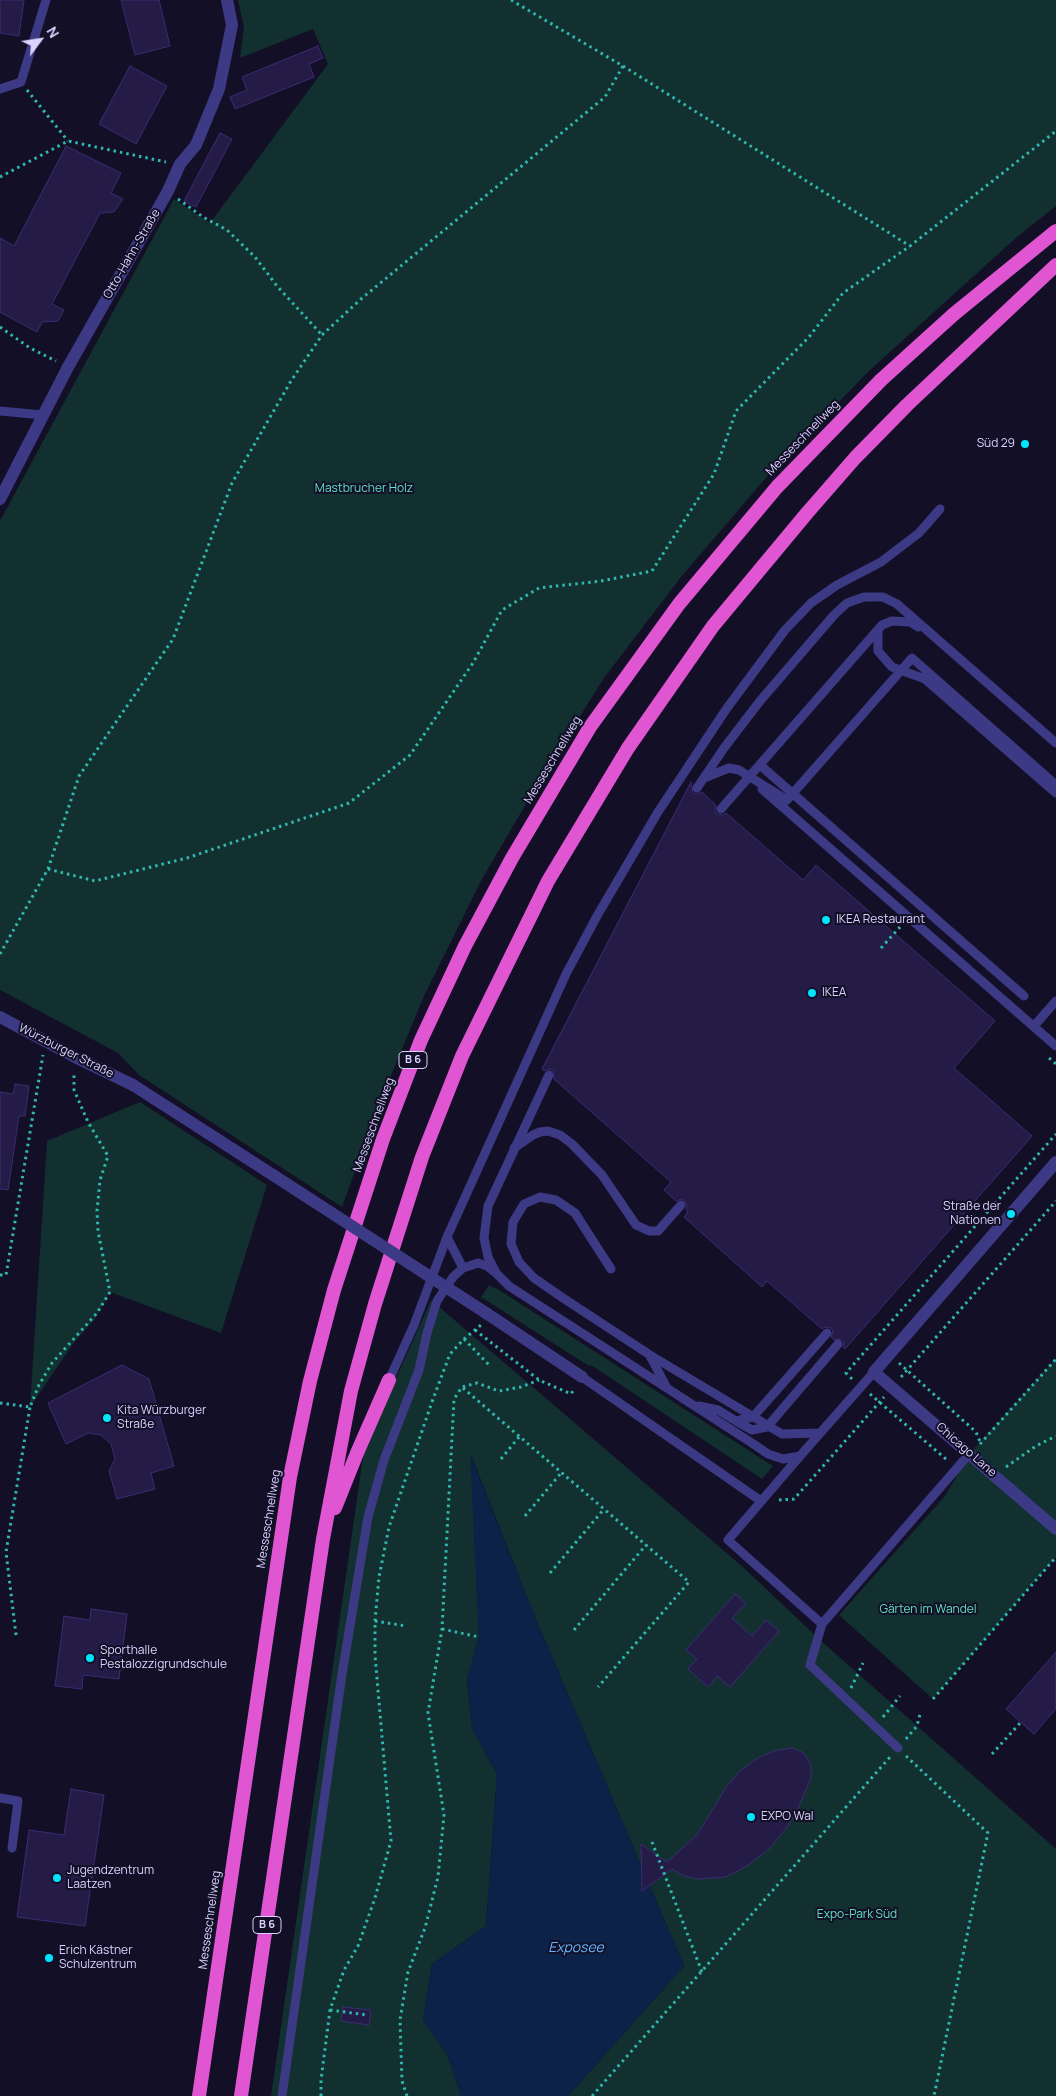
<!DOCTYPE html>
<html>
<head>
<meta charset="utf-8">
<style>
  body { margin:0 }
  #map { position:relative; width:1056px; height:2096px; overflow:hidden; background:#130f26; font-family:Manrope,sans-serif }
  canvas { display:block }
  .north { position:absolute; left:15px; top:15px; width:50px; height:50px; -webkit-text-stroke:4px #130f26; paint-order:stroke; rotate:59deg; font-size:14px; font-weight:700; line-height:20px; text-align:center; color:#d9d4ff }
  .north::after { content:''; display:block; margin:auto; width:18px; height:22px; background:#d9d4ff; clip-path:polygon(50% 0,100% 100%,50% 72%,0 100%) }
</style>
</head>
<body>
<div id="map">
<canvas width="1056" height="2096"></canvas>
<div class="north">N</div>
</div>
<script>
const ctx = document.querySelector('canvas').getContext('2d');
ctx.lineJoin = 'round';
function paint(path, color) {
  ctx.fillStyle = color;
  ctx.fill(path, 'evenodd');
}
function shape(rows) {
  const path = new Path2D();
  for (const r of rows) {
    path.moveTo(r[0], r[1]);
    for (let i = 2; i < r.length; i += 2) path.lineTo(r[i], r[i + 1]);
  }
  return path;
}
function strokePath(path, color, width, dash) {
  ctx.strokeStyle = color;
  ctx.lineWidth = width;
  ctx.lineCap = dash ? 'butt' : 'round';
  ctx.setLineDash(dash || []);
  ctx.stroke(path);
}
function label(font, color, halo, rows, align = 'center') {
  ctx.font = font + ' Manrope,sans-serif';
  ctx.lineWidth = 4;
  ctx.setLineDash([]);
  ctx.textBaseline = 'middle';
  ctx.strokeStyle = halo;
  ctx.fillStyle = color;
  for (const [text, x, y, turn = 0] of rows) {
    ctx.save();
    ctx.translate(x, y);
    ctx.rotate((+turn || 0) * Math.PI / 180);
    ctx.textAlign = isNaN(turn) ? turn : align;
    if (halo) ctx.strokeText(text, 0, 0);
    ctx.fillText(text, 0, 0);
    ctx.restore();
  }
}
paint(shape([
  [238,0,1056,0,1056,206,1017,237,870,370,771,472,681,577,604,678,540,780,482,879,424,996,380,1102,342,1207,139,1075,118,1053,0,990,0,521,174,199,210,223,328,64,313,29,240,58,244,27],
  [140,1102,267,1185,221,1333,110,1292,95,1319,75,1341,30,1407,47,1141],
  [489,1285,499,1290,773,1466,762,1479,591,1365,589,1366,481,1297],
  [431,1300,743,1567,819,1639,1056,1849,1056,2096,568,2096,684,1966,535,1617,471,1455,479,1637,467,1680,472,1728,497,1774,486,1926,432,1964,423,2020,447,2054,461,2096,271,2096,364,1450],
  [1056,1358,1056,1557,933,1699,839,1615,945,1496,970,1453]
]), '#12302f');
paint(shape([
  [470,1454,535,1617,684,1966,568,2096,461,2096,447,2054,423,2020,432,1964,486,1926,497,1774,472,1728,467,1679,479,1637]
]), '#0c2248');
const building = shape([
  [0,0,24,0,19,36,0,33,0,0],
  [121,0,159,0,170,46,135,55,121,0],
  [318,46,323,58,309,64,314,77,235,109,230,97,247,90,242,77,318,46],
  [130,66,167,86,136,144,99,124,130,66],
  [220,133,232,139,196,207,184,201,220,133],
  [66,146,121,173,111,193,123,199,114,212,100,213,52,304,64,310,58,321,42,322,37,332,0,312,0,238,14,246,66,146],
  [691,782,693,793,697,794,702,792,716,805,715,811,717,814,723,815,726,813,803,880,816,865,995,1021,954,1068,1032,1136,845,1349,843,1347,844,1342,842,1339,834,1340,831,1337,833,1331,831,1328,825,1327,822,1329,767,1281,762,1287,684,1217,688,1212,686,1209,687,1206,685,1201,682,1199,676,1201,664,1190,671,1182,554,1079,554,1071,549,1069,544,1071,542,1069,691,782],
  [15,1084,29,1086,25,1116,19,1116,8,1190,0,1189,0,1092,13,1094,15,1084],
  [122,1365,149,1379,174,1466,151,1473,155,1489,117,1499,109,1471,115,1459,111,1444,101,1435,88,1433,66,1444,48,1403,122,1365],
  [735,1594,746,1603,732,1618,752,1636,766,1620,779,1631,730,1687,717,1676,708,1687,688,1669,697,1659,686,1650,735,1594],
  [91,1609,127,1614,119,1679,83,1675,82,1689,55,1686,64,1616,90,1620,91,1609],
  [1056,1652,1056,1709,1034,1734,1006,1709,1056,1652],
  [792,1748,804,1753,811,1765,811,1778,796,1813,784,1831,769,1849,747,1866,726,1877,698,1879,684,1876,672,1869,642,1891,641,1844,667,1862,697,1835,727,1786,740,1771,758,1758,774,1751,792,1748],
  [71,1789,104,1795,85,1926,17,1917,29,1830,64,1835,71,1789],
  [343,2007,371,2010,369,2025,341,2021,343,2007]
]);
paint(building, '#241b47');
strokePath(building, '#3b2d73', 1);
strokePath(shape([
  [623,66,910,246],
  [27,90,68,141],
  [0,177,68,141,166,162],
  [178,199,203,217,227,230,255,257,277,286,322,335],
  [0,327,30,348,56,361],
  [48,869,95,881,187,858,349,803,410,755,473,663,502,610,539,588,601,581,652,571,714,474,736,411,809,337,843,293,910,246,1056,131],
  [881,948,900,927],
  [0,954,48,869,79,776,173,639,232,483,291,381,322,335,361,299,605,97,623,66,511,0],
  [1049,1058,1056,1064],
  [0,1275,6,1275,43,1055],
  [475,1330,539,1380,571,1394,575,1388],
  [464,1339,490,1366],
  [899,1363,976,1432,981,1444],
  [901,1377,1056,1201],
  [852,1379,846,1373,1056,1134],
  [463,1388,689,1582,598,1687],
  [870,1394,947,1460],
  [0,1403,30,1407,39,1385,52,1363,97,1313,110,1292,98,1231,97,1211,100,1180,108,1156,88,1122,74,1090,74,1072],
  [980,1444,1056,1359],
  [501,1459,519,1437],
  [1006,1467,1036,1446,1056,1436],
  [779,1500,794,1499,884,1397],
  [525,1516,561,1473],
  [550,1573,604,1509],
  [375,1621,406,1626],
  [442,1629,479,1637],
  [574,1630,646,1545],
  [16,1635,6,1552,30,1407],
  [851,1688,863,1663],
  [933,1699,1056,1557],
  [883,1717,900,1696],
  [906,1739,917,1726,920,1714],
  [992,1754,1021,1722],
  [906,1756,988,1833,934,2096],
  [652,1842,702,1972],
  [330,2010,367,2015],
  [321,2096,321,2080,330,2010,344,1970,358,1946,375,1898,391,1841,375,1655,375,1621,379,1577,389,1527,433,1399,450,1354,464,1339,481,1325],
  [407,2096,402,2081,400,2020,408,1972,425,1928,438,1877,444,1815,428,1713,442,1629,454,1399,462,1387,477,1383,499,1391,521,1387,539,1380],
  [592,2096,890,1757]
]), '#2fb8b0', 3, [2.5, 4]);
strokePath(shape([
  [0,89,21,82,46,0],
  [0,411,43,415],
  [878,630,878,651,892,667,925,679,1056,793],
  [760,765,1024,996],
  [704,778,729,768,739,770,787,800,912,658,1056,785],
  [697,788,724,748,760,701,834,615,847,603,864,597,883,597,897,604,1056,743],
  [762,789,1056,1046],
  [721,809,882,625,892,621,910,622,918,627],
  [1034,1026,1056,1001],
  [549,1075,488,1206,484,1238,488,1257,496,1273,509,1286,755,1445,768,1454,783,1459,800,1456,874,1372],
  [514,1148,533,1135,540,1132,548,1131,560,1135,572,1144,602,1175,636,1225,649,1231,658,1231,681,1205],
  [447,1237,463,1268],
  [611,1269,575,1213,556,1200,540,1197,524,1204,513,1222,511,1244,519,1262,534,1278,563,1298,650,1355,782,1434,819,1433],
  [650,1356,667,1388],
  [582,1377,761,1501],
  [389,1380,414,1325,447,1237,566,974,597,916,658,812,727,708,785,630,811,603,837,585,881,562,919,533,940,509],
  [699,1406,718,1410,736,1421,753,1417,827,1333],
  [736,1421,752,1430,767,1427,838,1344],
  [800,1456,728,1540,822,1624],
  [898,1748,810,1665,822,1624,970,1453],
  [0,1798,18,1801,12,1848],
  [282,2096,342,1674,368,1517,384,1460,419,1370,427,1333,437,1301,453,1277,463,1268,478,1263,487,1266,496,1273]
]), '#3d3a85', 9);
strokePath(shape([
  [133,1085,273,1175],
  [486,1313,582,1377]
]), '#3d3a85', 12);
strokePath(shape([
  [0,499,68,367,168,191,180,164,196,145,219,89,232,25,227,0],
  [0,1017,73,1056,133,1085],
  [1056,1162,874,1372,1056,1529]
]), '#3d3a85', 12);
strokePath(shape([
  [335,1508,357,1453,389,1380],
  [199,2096,290,1477,310,1381,334,1290,383,1139,421,1040,465,946,512,858,590,727,679,604,777,487,881,380,954,314,1056,231],
  [241,2096,323,1539,351,1391,375,1304,422,1157,462,1056,548,881,628,748,713,626,807,513,855,458,907,405,1056,265]
]), '#e055d1', 14);
strokePath(shape([
  [273,1175,486,1313]
]), '#3d3a85', 12);
for (const [x, y, r, color] of [
  [1025,444,5,"#00e5ff"],
  [826,920,5,"#00e5ff"],
  [812,993,5,"#00e5ff"],
  [1011,1214,5,"#00e5ff"],
  [107,1418,5,"#00e5ff"],
  [90,1658,5,"#00e5ff"],
  [751,1817,5,"#00e5ff"],
  [57,1878,5,"#00e5ff"],
  [49,1958,5,"#00e5ff"]
]) {
  const dot = new Path2D();
  dot.arc(x, y, r, 0, 2 * Math.PI);
  ctx.fillStyle = color;
  ctx.fill(dot);
  strokePath(dot, '#130f26', 2);
}
for (const [x, y, w] of [
  [413,1060,28],
  [267,1925,28]
]) {
  const box = new Path2D();
  box.roundRect(x - w / 2, y - 8.5, w, 17, 4);
  ctx.fillStyle = '#130f26';
  ctx.fill(box);
  strokePath(box, '#d9d4ff', 1);
}
label('bold 11px', '#d9d4ff', null, [
  ["B 6",413,1060],
  ["B 6",267,1925]
]);
label('12px', '#d9d4ff', '#130f26', [
  ["Otto-Hahn-Straße",132,254,-60],
  ["Messeschnellweg",803,438,-46],
  ["Messeschnellweg",553,760,-59],
  ["Würzburger Straße",66,1051,27],
  ["Messeschnellweg",374,1125,-70],
  ["Chicago Lane",966,1450,41],
  ["Messeschnellweg",269,1519,-81],
  ["Messeschnellweg",210,1920,-82]
]);
label('12px', '#d9d4ff', '#130f26', [
  ["Süd 29",1015,444,"right"],
  ["IKEA Restaurant",836,920],
  ["IKEA",822,993],
  ["Straße der",1001,1207,"right"],
  ["Nationen",1001,1221,"right"],
  ["Kita Würzburger",117,1411],
  ["Straße",117,1425],
  ["Sporthalle",100,1651],
  ["Pestalozzigrundschule",100,1665],
  ["EXPO Wal",761,1817],
  ["Jugendzentrum",67,1871],
  ["Laatzen",67,1885],
  ["Erich Kästner",59,1951],
  ["Schulzentrum",59,1965]
], 'left');
label('12px', '#5fe0c0', '#130f26', [
  ["Mastbrucher Holz",364,489],
  ["Gärten im Wandel",928,1610],
  ["Expo-Park Süd",857,1915]
]);
label('italic 14px', '#62b6ff', '#130f26', [
  ["Exposee",576,1948]
]);
</script>
</body>
</html>
